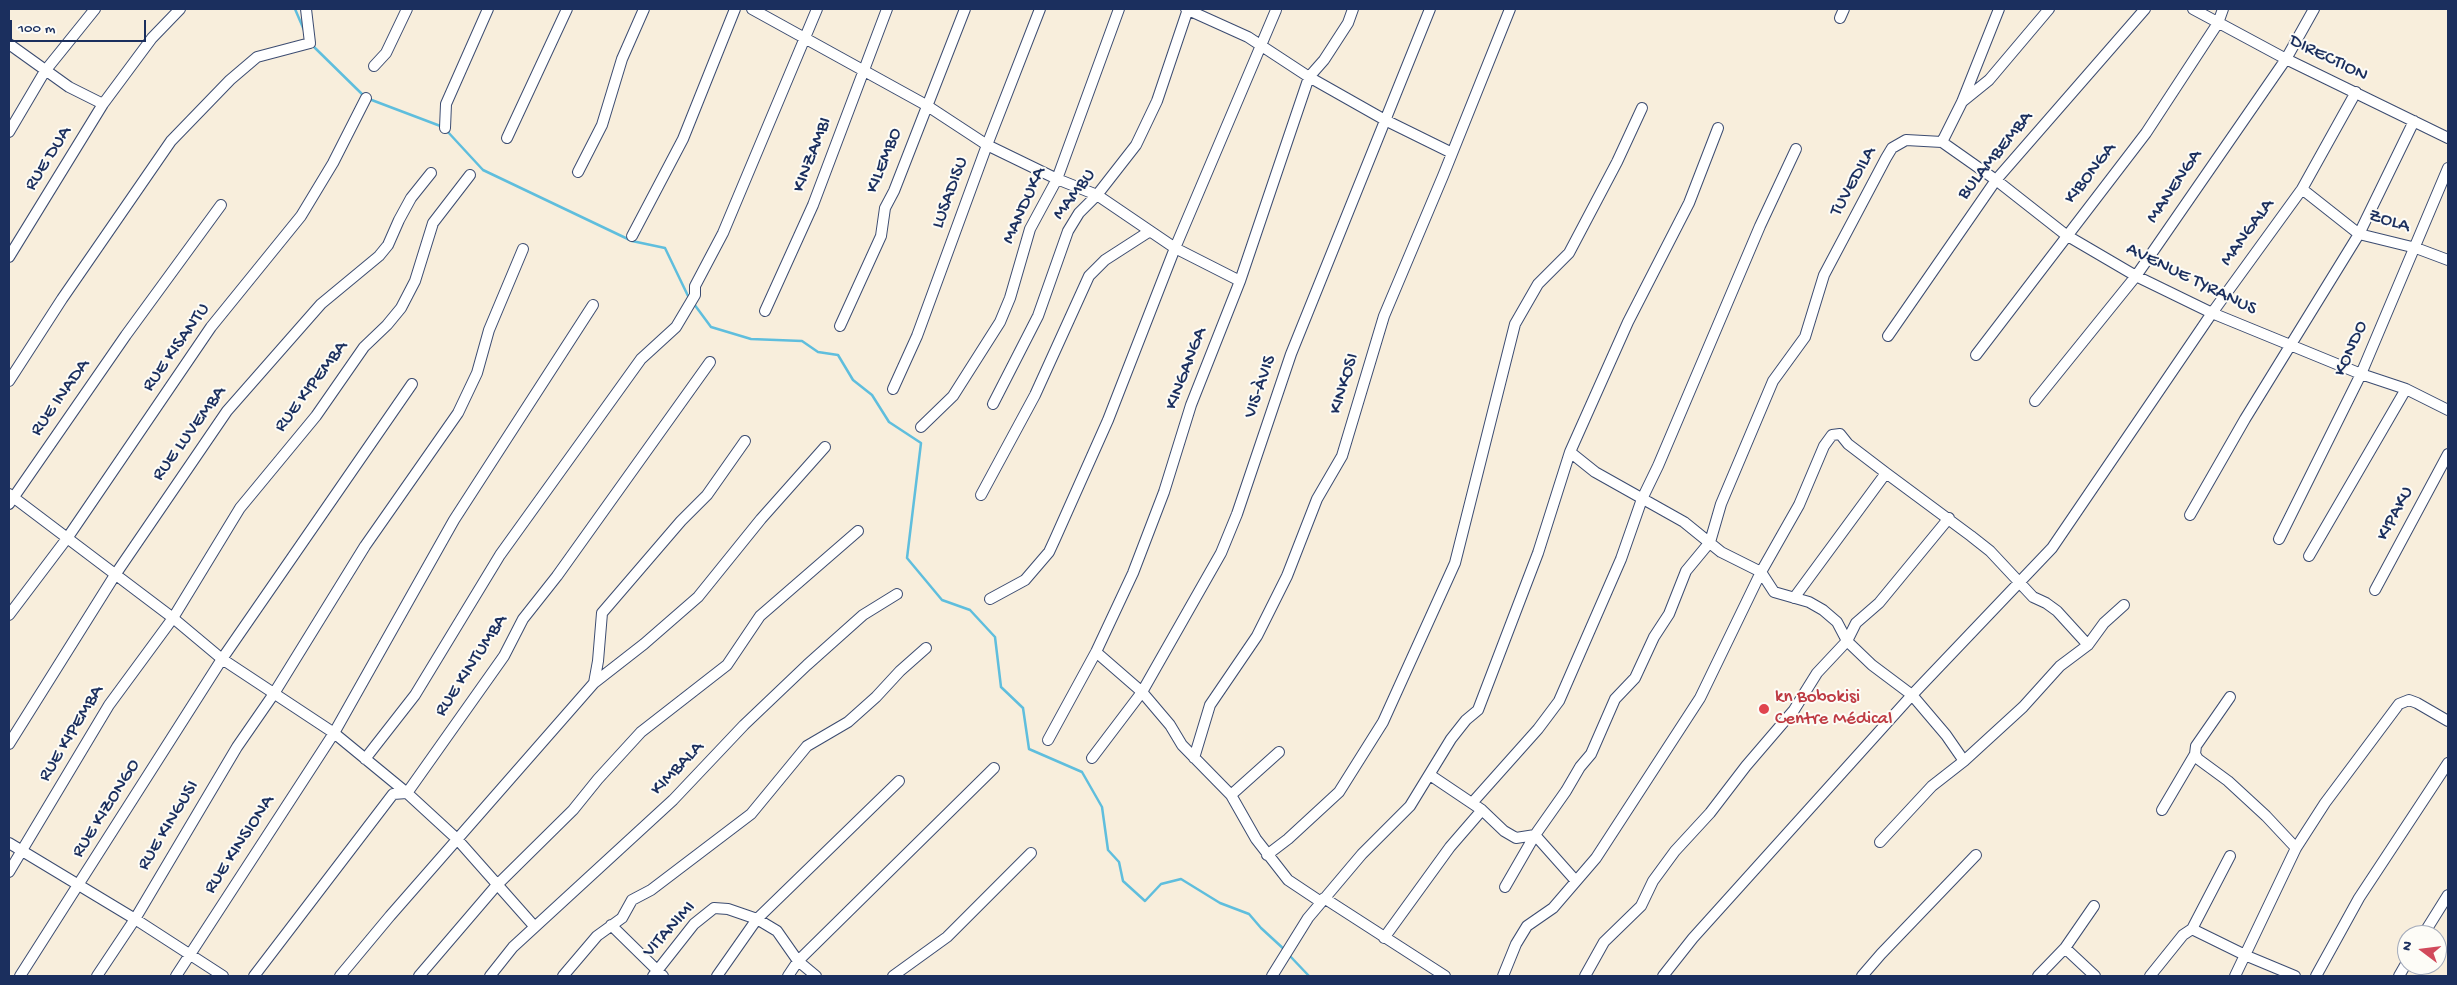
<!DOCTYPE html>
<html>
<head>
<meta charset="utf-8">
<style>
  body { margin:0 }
  #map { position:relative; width:2457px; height:985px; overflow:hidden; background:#f8eedc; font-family:"Gochi Hand",sans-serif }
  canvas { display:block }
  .frame { position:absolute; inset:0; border:10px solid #1b2f5e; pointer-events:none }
  .north { position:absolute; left:2397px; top:925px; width:50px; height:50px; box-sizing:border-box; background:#fdfcf7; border:1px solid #a3aaba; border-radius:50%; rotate:285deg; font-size:14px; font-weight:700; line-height:20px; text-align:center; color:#1b2f5e }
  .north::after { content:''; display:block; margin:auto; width:18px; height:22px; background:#d1495b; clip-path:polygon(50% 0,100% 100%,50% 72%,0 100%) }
  .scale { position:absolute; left:10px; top:20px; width:136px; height:22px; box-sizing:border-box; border:2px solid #1b2f5e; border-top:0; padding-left:6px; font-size:15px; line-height:18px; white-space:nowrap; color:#1b2f5e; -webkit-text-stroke:4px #fdfcf7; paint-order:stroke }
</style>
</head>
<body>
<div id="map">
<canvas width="2457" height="985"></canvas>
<div class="frame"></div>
<div class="north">N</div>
<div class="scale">100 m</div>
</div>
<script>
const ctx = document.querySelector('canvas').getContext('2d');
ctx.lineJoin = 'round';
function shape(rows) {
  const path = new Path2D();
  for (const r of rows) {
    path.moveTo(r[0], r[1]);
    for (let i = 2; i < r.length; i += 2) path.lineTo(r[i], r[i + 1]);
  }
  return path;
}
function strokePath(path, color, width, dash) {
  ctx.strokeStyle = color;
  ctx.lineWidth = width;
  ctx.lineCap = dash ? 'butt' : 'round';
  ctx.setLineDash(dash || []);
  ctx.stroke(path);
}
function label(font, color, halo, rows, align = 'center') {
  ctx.font = font + ' "Gochi Hand",sans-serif';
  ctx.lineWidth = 4;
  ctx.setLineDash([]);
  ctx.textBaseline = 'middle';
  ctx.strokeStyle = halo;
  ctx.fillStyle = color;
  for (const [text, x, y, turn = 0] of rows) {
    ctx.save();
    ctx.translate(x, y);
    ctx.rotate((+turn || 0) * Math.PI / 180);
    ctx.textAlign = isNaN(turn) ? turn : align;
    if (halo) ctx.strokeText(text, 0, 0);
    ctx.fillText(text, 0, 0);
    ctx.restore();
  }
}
strokePath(shape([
  [295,9,304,30],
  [313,46,364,96],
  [369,99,443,127],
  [447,131,483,170,632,241,665,248,689,298],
  [694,304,711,327,751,339,802,341,818,352,838,355,853,380,872,395,889,422,921,443,907,558,942,600,970,610,995,637,1001,687,1023,708,1029,749,1082,772,1102,807,1108,850,1119,862,1123,881,1145,901,1161,884,1181,879,1220,903,1249,914,1261,928,1286,951],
  [1289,955,1309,976]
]), '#5fbedd', 2.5);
const street = shape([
  [752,9,926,105,987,145,1057,179,1097,195,1175,248,1240,281],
  [1186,9,1248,37,1309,77,1385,120,1452,153],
  [2193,9,2286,59,2448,138],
  [1840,18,1844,9],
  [9,44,69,87,103,104],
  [374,66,386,53,407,9],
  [1963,101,1989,80,2049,9],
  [445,128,446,104,488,9],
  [9,132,45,71,95,9],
  [507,138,567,9],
  [1942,142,1996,180,2066,235,2136,276,2212,313,2361,374,2406,389,2448,410],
  [578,172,602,125,622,59,644,9],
  [2302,189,2359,234,2416,248,2448,260],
  [632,236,683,139,735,9],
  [9,257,103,104,152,38,180,9],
  [765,311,813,205,887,9],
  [840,326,881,236,885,208,894,191,965,9],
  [1888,336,1996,180,2145,9],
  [1976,355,2146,133,2218,23,2223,9],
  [9,381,62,299,171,141,230,80,257,57,310,43,306,9],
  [893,389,917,336,987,145,1040,9],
  [2035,401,2136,276,2286,59,2314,9],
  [993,404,1038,316,1068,231,1079,213,1097,195,1136,145,1157,101,1188,9],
  [921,427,953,396,1000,322,1010,298,1030,229,1057,179,1119,9],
  [1570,452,1628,322,1689,203,1718,128],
  [9,494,173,618,222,659,334,733,407,793,457,839,534,926],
  [981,495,1035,395,1089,276,1105,260,1150,231],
  [9,504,126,335,221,205],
  [2190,515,2245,419,2359,234,2414,121],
  [2279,539,2361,374,2448,168],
  [2309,556,2406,389],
  [2375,590,2448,454],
  [1794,598,1886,473],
  [990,599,1025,580,1049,552,1055,539,1108,420,1175,248,1276,10],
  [9,615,68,537,211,327,301,216,333,163,366,98],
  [1096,652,1142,692,1170,725,1182,745,1231,795,1256,839,1288,880,1321,902],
  [594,683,644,644,698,597,761,519,825,447],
  [2230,697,2196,746,2195,754,2198,759,2228,781,2266,816,2296,848],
  [1048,740,1096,652,1133,573,1164,492,1191,405,1240,281,1309,77,1324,60,1348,23,1353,9],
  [9,744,115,575,227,411,321,304,379,256,388,245,399,220,411,198,431,173],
  [1092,758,1142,692,1221,553,1237,514,1291,354,1430,9],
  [1194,758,1210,705,1257,636,1287,576,1317,499,1342,456,1384,316,1443,176,1510,9],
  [365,759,415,695,500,555,641,359,676,327,695,295,695,286,723,233,817,9],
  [1430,775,1482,810,1504,831,1516,838,1535,835,1575,880],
  [1231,795,1279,752],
  [1472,803,1538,729,1559,701,1621,559,1642,499,1658,466,1760,226,1796,149],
  [2162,810,2195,754],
  [1880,842,1932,786,1964,761,2023,707,2060,666,2088,645],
  [9,843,135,919,223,976],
  [1267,855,1288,839,1339,792,1383,722,1455,563,1515,324,1538,284,1569,253,1617,162,1642,108],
  [9,872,109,705,173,618,240,508,316,416,364,347,387,325,401,308,415,281,433,223,470,175],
  [1505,887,1535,835,1566,791,1580,767,1591,754,1615,699,1635,678,1654,637,1669,614,1686,571,1710,542,1721,504,1773,381,1805,337,1824,275,1886,158,1892,148,1906,140,1942,142,1962,102,1999,9],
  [1324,898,1445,976],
  [611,925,663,976],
  [2192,929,2247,956,2295,976],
  [2423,935,2448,895],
  [1384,938,1450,847,1482,810],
  [2065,948,2095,976],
  [20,976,222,659,412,384],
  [97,976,135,919,237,747,273,695,365,546,458,413,477,373,489,330,523,249],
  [176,976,334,733,454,520,593,305],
  [254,976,393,794,407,793,504,656,523,619,557,576,710,362],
  [340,976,390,916,594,683,598,661,602,613,681,521,707,495,745,441],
  [419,976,496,886,573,810,598,779,641,732,727,665,760,616,858,531],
  [490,976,513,947,673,800,744,725,807,665,863,615,897,594],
  [563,976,597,936,622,918,632,900,651,890,751,814,807,746,848,722,876,697,900,671,926,648],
  [653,976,694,924,714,908,728,909,757,919,777,931,798,961,816,976],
  [717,976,757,919,899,781],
  [788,976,798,961,994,768],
  [893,976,947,937,1031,853],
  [1272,976,1308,918,1362,854,1410,806,1451,739,1466,720,1478,710,1538,553,1570,452,1595,472,1684,522,1721,552,1761,572,1774,592,1809,602,1823,610,1837,622,1847,641,1872,665,1912,695,1946,735,1964,761],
  [1503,976,1516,944,1527,926,1553,908,1596,858,1700,698,1761,572,1799,505,1824,446,1832,435,1840,434,1848,444,1886,473,1971,536,1990,551,2033,597,2046,603,2057,611,2088,645,2104,623,2124,605],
  [1585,976,1604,942,1641,906,1653,881,1675,851,1710,813,1746,766,1794,710,1817,673,1847,641,1856,623,1879,603,1949,518],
  [1663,976,1693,938,1912,695,2052,548,2212,313,2302,189,2356,92],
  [1862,976,1881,954,1976,855],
  [2038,976,2065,948,2094,906],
  [2150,976,2183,935,2192,929,2230,856],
  [2235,976,2296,848,2325,803,2399,704,2409,700,2417,703,2448,721],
  [2316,976,2359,898,2448,763],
  [2399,976,2407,962]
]);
strokePath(street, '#3c4c71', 12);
strokePath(street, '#fff', 10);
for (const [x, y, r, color] of [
  [1764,709,6,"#e0444e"]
]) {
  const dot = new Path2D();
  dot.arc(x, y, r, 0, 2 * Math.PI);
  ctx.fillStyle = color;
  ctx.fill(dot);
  strokePath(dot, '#fdfcf7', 2);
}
label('19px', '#1b2f5e', '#fdfcf7', [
  ["DIRECTION",2328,59,26],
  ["KINZAMBI",813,155,-69],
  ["BULAMBEMBA",1996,156,-51],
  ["RUE DUA",49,159,-58],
  ["KILEMBO",885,161,-68],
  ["KIBONGA",2091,174,-52],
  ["TUVEDILA",1854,182,-61],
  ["MANENGA",2175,187,-56],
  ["LUSADISU",951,193,-70],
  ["MAMBU",1075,195,-53],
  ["MANDUKA",1025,206,-66],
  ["ZOLA",2389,222,17],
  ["MANGALA",2248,233,-54],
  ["AVENUE TYRANUS",2191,280,26],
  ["RUE KISANTU",177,348,-55],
  ["KONDO",2352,349,-66],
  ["KINGANGA",1187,369,-69],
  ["KINKOSI",1345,384,-73],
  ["RUE KIPEMBA",312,387,-53],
  ["VIS-ÀVIS",1261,387,-71],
  ["RUE INADA",61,398,-55],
  ["RUE LUVEMBA",190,434,-54],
  ["KIPAKU",2396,514,-62],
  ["RUE KINTUMBA",472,666,-57],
  ["RUE KIPEMBA",72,734,-59],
  ["KIMBALA",678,769,-46],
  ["RUE KIZONGO",107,809,-58],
  ["RUE KINGUSI",169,826,-59],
  ["RUE KINSIONA",240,845,-57],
  ["VITANIMI",670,930,-48]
]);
label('19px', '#be3a42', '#fdfcf7', [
  ["kn Bobokisi",1775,698],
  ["Centre Médical",1775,720]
], 'left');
</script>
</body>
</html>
